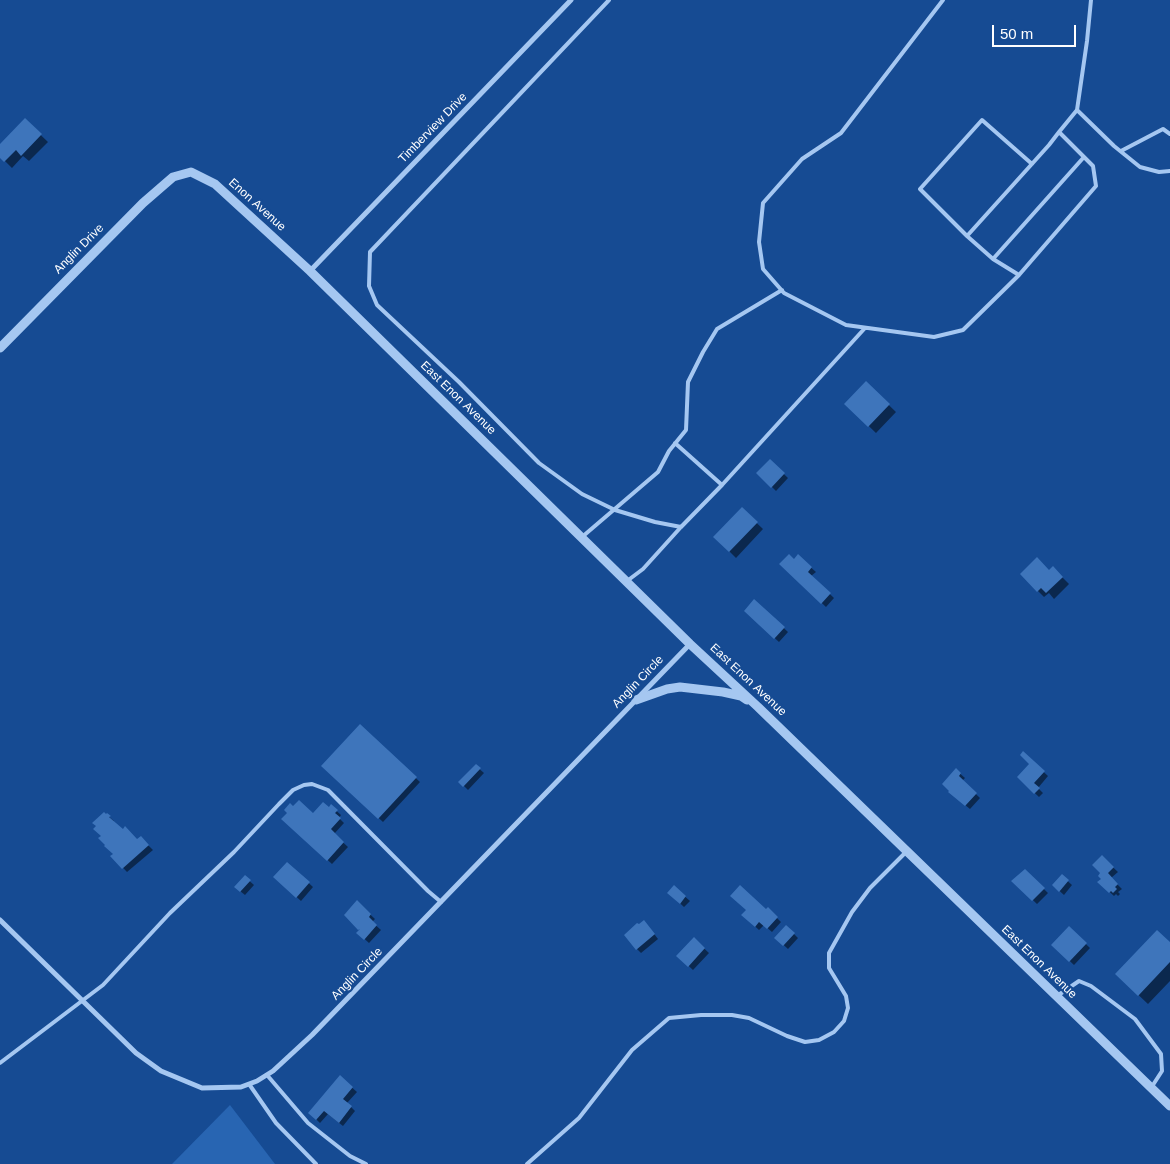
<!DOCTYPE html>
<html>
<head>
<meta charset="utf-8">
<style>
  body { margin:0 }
  #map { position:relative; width:1170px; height:1164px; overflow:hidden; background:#164b93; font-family:Helvetica,sans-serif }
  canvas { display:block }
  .scale { position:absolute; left:992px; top:25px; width:84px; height:22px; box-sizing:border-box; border:2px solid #fff; border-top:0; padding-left:6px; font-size:15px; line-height:18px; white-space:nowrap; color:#fff; -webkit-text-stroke:4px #164b93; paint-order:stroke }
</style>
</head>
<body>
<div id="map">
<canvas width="1170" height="1164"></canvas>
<div class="scale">50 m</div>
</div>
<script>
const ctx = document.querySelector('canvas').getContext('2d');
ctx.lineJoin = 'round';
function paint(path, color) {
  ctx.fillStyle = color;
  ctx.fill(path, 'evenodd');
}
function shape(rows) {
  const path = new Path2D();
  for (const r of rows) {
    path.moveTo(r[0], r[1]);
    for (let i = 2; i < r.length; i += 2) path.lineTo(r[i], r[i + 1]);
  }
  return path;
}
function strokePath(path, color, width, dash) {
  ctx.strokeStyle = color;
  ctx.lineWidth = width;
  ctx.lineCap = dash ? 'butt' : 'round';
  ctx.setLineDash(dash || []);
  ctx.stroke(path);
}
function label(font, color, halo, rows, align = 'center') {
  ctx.font = font + ' Helvetica,sans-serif';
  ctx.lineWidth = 4.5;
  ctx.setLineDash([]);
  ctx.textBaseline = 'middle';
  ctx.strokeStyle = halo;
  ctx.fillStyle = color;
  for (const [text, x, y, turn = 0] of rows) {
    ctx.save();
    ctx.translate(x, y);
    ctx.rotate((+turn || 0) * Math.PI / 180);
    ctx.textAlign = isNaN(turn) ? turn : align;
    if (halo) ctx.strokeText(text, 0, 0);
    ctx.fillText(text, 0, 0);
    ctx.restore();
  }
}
paint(shape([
  [230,1105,275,1164,172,1164]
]), '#2865b2');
paint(shape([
  [25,120,48,142,29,161,23,156,12,168,0,156,0,146],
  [866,383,896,412,876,433,846,404],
  [770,461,788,478,776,491,758,473],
  [742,509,763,529,736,558,715,537],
  [798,556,816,572,811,576,834,598,826,607,781,564,794,560],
  [1053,568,1069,584,1054,599,1049,593,1044,597,1021,574,1049,571],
  [755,601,788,632,779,642,745,611],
  [360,726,420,782,383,822,322,766],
  [1023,753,1048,776,1038,788,1043,793,1039,797,1018,777,1031,764],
  [476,766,484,773,468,790,460,782],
  [956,770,965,778,962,781,980,798,970,809,954,796],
  [331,806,341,815,339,818,344,823,334,834,348,847,332,864,283,819,313,814,329,809],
  [107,815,114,821,113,822,137,841,141,838,153,850,127,872,112,856,115,854,102,836],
  [1102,857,1118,872,1111,878,1122,889,1118,892,1120,894,1118,896,1116,894,1114,896,1099,882,1103,879],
  [287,863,313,887,301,901,279,881],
  [1025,871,1048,893,1037,904,1013,881],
  [1062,876,1072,885,1064,895,1053,885],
  [245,877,254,885,245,895,235,887],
  [674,887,690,901,684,907,669,893],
  [357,902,375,919,372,922,381,930,369,943,358,933,361,930,345,914],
  [768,909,781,922,772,932,764,925,759,930,743,915,766,911],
  [639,926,648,926,658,939,641,953,637,949],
  [786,926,798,938,788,949,776,938],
  [1069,928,1090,948,1074,965,1053,945],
  [694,939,709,953,693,970,678,956],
  [1170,944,1170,981,1148,1004,1116,974],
  [340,1077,357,1092,347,1103,355,1111,343,1126,328,1114,320,1123,310,1113]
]), '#0007');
paint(shape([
  [25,118,42,134,21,156,16,150,4,162,0,158,0,144],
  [866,381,890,404,868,427,844,404],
  [770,459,785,473,771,488,756,473],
  [742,507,758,522,729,552,713,537],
  [789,554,794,559,798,554,812,567,808,572,831,593,821,604,779,564],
  [1037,557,1049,570,1053,566,1063,577,1046,593,1041,588,1037,592,1020,574],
  [754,599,785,627,774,639,744,611],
  [360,724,417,777,378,819,321,766],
  [1023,751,1045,771,1034,783,1040,788,1034,794,1017,777,1029,764,1020,755],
  [476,764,481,768,463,787,458,782],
  [956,768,961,773,959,776,977,793,965,806,948,792,949,791,942,784],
  [299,800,313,813,323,802,329,807,331,804,338,810,335,813,341,818,331,829,344,842,327,861,281,819,287,813,284,810,290,803,293,806],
  [104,812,106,814,107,813,111,816,109,817,123,829,125,826,137,839,141,836,149,845,122,869,110,856,113,854,104,846,105,845,98,838,101,836,93,829,96,826,92,823],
  [1102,855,1114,867,1108,873,1118,884,1115,887,1117,889,1113,893,1111,891,1109,893,1097,882,1101,879,1098,876,1100,873,1092,865],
  [287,862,310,882,296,898,273,877],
  [1025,869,1045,888,1032,901,1011,881],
  [1062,874,1069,880,1059,892,1052,885],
  [245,875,251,880,240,892,234,887],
  [674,885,686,896,680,904,667,893],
  [740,885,766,909,768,907,778,917,767,929,759,922,755,927,741,915,746,910,730,896],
  [357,900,371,914,369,917,377,925,364,940,356,933,360,929,358,930,344,915],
  [644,920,655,934,636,950,624,935,637,923,639,924],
  [786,925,795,933,783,946,774,938],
  [1069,926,1087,943,1069,962,1051,945],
  [1157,930,1170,942,1170,962,1138,996,1115,974],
  [694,937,705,948,688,967,676,956],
  [340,1075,353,1087,343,1099,352,1106,339,1123,324,1111,316,1120,308,1113]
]), '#3e75bb');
strokePath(shape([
  [609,0,370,252,369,286,377,305,459,382,539,463,582,494,615,510,655,522,681,527],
  [943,0,841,133,802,159,763,203,759,242,763,269,784,293,846,325,934,337,963,330,1019,275],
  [1077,110,1114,146,1140,167,1159,172,1170,171],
  [1059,132,1093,166,1096,186,1019,275,993,259,967,236,1049,145,1059,132,1077,110,1087,41,1091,0],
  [1121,151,1163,129,1170,134],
  [967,236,920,189,982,120,1032,164],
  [993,259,1084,157],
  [722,485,865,328],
  [582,537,658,472,669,451,686,430,688,382,703,352,717,329,782,290],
  [627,581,643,569,681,527,722,485,675,443],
  [1057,996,1079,981,1091,986,1135,1019,1161,1054,1162,1071,1151,1088],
  [0,1063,103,985,170,913,234,852,279,804,293,790,304,785,312,784,328,790,428,891,441,902],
  [267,1075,308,1123,350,1156,366,1164],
  [249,1084,276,1123,316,1164],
  [527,1164,579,1118,632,1050,669,1018,701,1015,732,1015,749,1018,787,1036,805,1042,819,1040,834,1032,844,1021,848,1008,846,996,829,968,829,953,852,912,870,888,907,851]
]), '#a5c7f1', 4);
strokePath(shape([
  [310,271,571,0],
  [0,920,136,1053,161,1071,202,1088,241,1087,257,1081,273,1071,312,1035,690,644]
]), '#a5c7f1', 5);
strokePath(shape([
  [0,348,143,203,173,177,191,172,215,184,310,271,690,644,758,707,1170,1106],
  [636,700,667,689,680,687,723,692,741,696,747,700]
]), '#a5c7f1', 9);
label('12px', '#fff', '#164b93', [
  ["Timberview Drive",433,128,-46],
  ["Enon Avenue",257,205,42],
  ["Anglin Drive",79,249,-45],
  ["East Enon Avenue",458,398,44],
  ["East Enon Avenue",748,680,43],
  ["Anglin Circle",638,682,-46],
  ["East Enon Avenue",1039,962,44],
  ["Anglin Circle",357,974,-46]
]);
</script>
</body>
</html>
